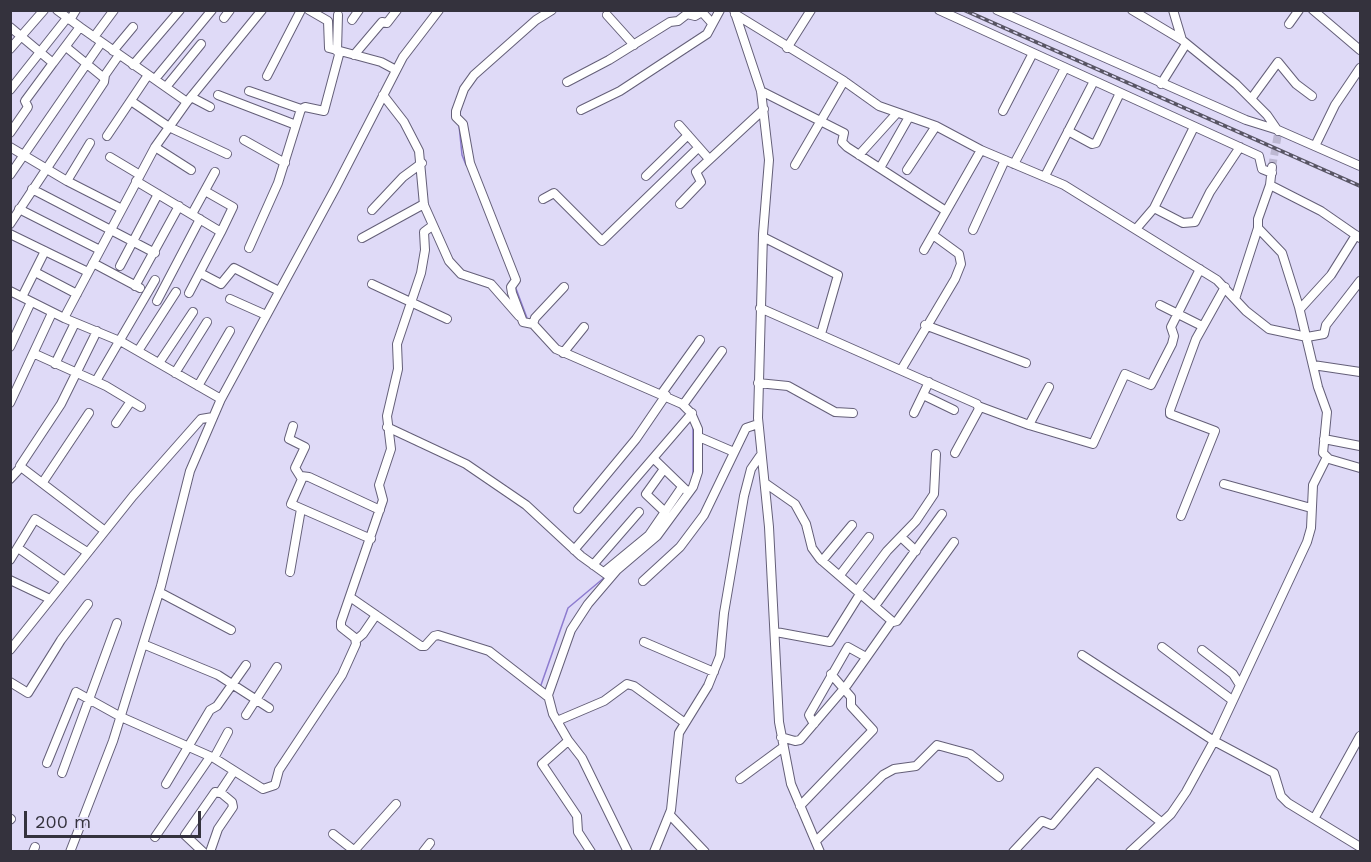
<!DOCTYPE html>
<html>
<head>
<meta charset="utf-8">
<style>
	body { margin:0 }
	#map { position:relative; width:1371px; height:862px; overflow:hidden; background:#dfdaf7; font-family:"Work Sans",sans-serif }
	canvas { display:block }
	.frame { position:absolute; inset:0; border:12px solid #34323d; pointer-events:none }
	.scale { position:absolute; left:24px; top:811px; width:177px; height:27px; box-sizing:border-box; border:3px solid #34323d; border-top:0; padding-left:8px; font-size:18px; line-height:21px; white-space:nowrap; color:#34323d; -webkit-text-stroke:4px #dfdaf7; paint-order:stroke }
</style>
</head>
<body>
<div id="map">
<canvas width="1371" height="862"></canvas>
<div class="frame"></div>
<div class="scale">200 m</div>
</div>
<script>
const ctx = document.querySelector('canvas').getContext('2d');
ctx.lineJoin = 'round';
function shape(rows) {
  const path = new Path2D();
  for (const r of rows) {
    path.moveTo(r[0], r[1]);
    for (let i = 2; i < r.length; i += 2) path.lineTo(r[i], r[i + 1]);
  }
  return path;
}
function stroke(path, color, width, dash) {
  ctx.strokeStyle = color;
  ctx.lineWidth = width;
  ctx.lineCap = dash ? 'butt' : 'round';
  ctx.setLineDash(dash || []);
  ctx.stroke(path);
}
stroke(shape([
	[459,125,462,155,466,165],
	[515,286,527,318],
	[693,474,693,428],
	[541,685,568,608,605,577],
	[555,726,562,737]
]), '#8d7bcf', 1.5);
stroke(shape([
	[1272,167,1278,134]
]), '#bdb8d2', 8, [8, 4]);
const minor = shape([
	[57,10,80,27],
	[309,10,328,21,329,48,381,62,396,70],
	[552,10,536,20,474,75,464,89,456,111,456,117,463,124,470,163,516,280,511,287,512,293,523,322,533,324,556,349,682,404,691,413,698,429,698,472,693,487,657,536,617,570,588,604,571,630,548,695,553,714,568,740,582,758,628,852],
	[734,10,761,91,769,160,763,234,758,418,769,527,779,722,791,784,820,852],
	[939,10,1259,156,1262,169,1272,173],
	[997,10,1246,120,1278,130,1360,166],
	[1132,10,1182,40,1236,84,1267,115,1278,131],
	[1173,10,1182,40],
	[1313,10,1360,50],
	[735,14,844,81,879,106,936,126,981,150,1064,185,1217,280,1246,311,1269,329,1307,337,1324,334,1326,325,1360,281],
	[607,15,634,45],
	[224,18,230,10],
	[70,20,76,10],
	[352,20,359,10],
	[1289,24,1299,10],
	[10,27,53,63,80,27,187,102],
	[94,37,114,10],
	[66,47,104,78],
	[787,48,811,10],
	[10,49,44,10],
	[113,51,133,27],
	[337,51,338,15],
	[354,55,382,22,387,23,397,10],
	[133,65,180,10],
	[267,76,301,10],
	[155,79,212,10],
	[567,82,609,60,670,22,678,21,687,14,695,16,702,12,711,22],
	[1161,84,1186,44],
	[166,87,201,44],
	[10,90,67,18],
	[249,91,301,109],
	[761,91,844,133,842,142,847,147,946,211],
	[218,95,296,125],
	[383,95,404,122,419,151,424,205,449,261,461,274,491,284,519,316],
	[191,97,210,107],
	[1251,99,1278,62,1296,84,1312,96],
	[131,101,169,127,227,154],
	[581,110,620,91,707,34,720,10],
	[1003,111,1033,53],
	[679,125,709,159],
	[1068,131,1092,144,1096,143,1120,93],
	[10,133,28,107,25,101,53,63],
	[107,136,148,75],
	[244,140,285,163],
	[1315,146,1335,105,1360,68],
	[10,147,67,181,122,209],
	[155,147,191,170],
	[859,155,897,113],
	[110,157,140,175],
	[1014,164,1065,68],
	[795,165,844,81],
	[1272,167,1270,185,1258,219,1258,228,1282,253,1299,307,1318,387,1327,412,1323,453,1329,459,1360,468],
	[880,168,909,117],
	[907,170,936,126],
	[10,175,101,43],
	[646,176,688,135],
	[1045,176,1094,81],
	[67,181,90,143],
	[136,181,221,232,189,293],
	[1270,185,1321,211,1360,238],
	[32,189,155,253],
	[205,191,233,207,221,232],
	[543,199,554,193,602,241,698,148],
	[680,204,701,182,696,172,764,109],
	[1154,208,1183,223,1195,222,1210,192,1240,147],
	[19,209,100,250],
	[372,210,403,177,422,163],
	[192,214,215,172],
	[10,224,104,82,105,75,119,55],
	[1136,229,1154,208,1194,127],
	[973,230,1005,160],
	[10,234,88,272],
	[763,237,838,275,821,334],
	[362,238,424,204],
	[249,248,278,183,301,109,305,107,324,111,340,51],
	[924,250,981,150],
	[93,263,140,288],
	[120,266,158,194],
	[35,272,77,294],
	[200,273,221,284,234,268,279,291],
	[372,284,447,319],
	[135,286,179,206],
	[10,291,64,318,122,342,221,399],
	[22,297,45,251],
	[230,299,266,315],
	[1235,299,1258,228],
	[157,301,200,219],
	[1160,305,1202,326],
	[760,308,977,404,979,409,955,453],
	[1300,309,1331,275,1356,235],
	[64,318,155,147,187,102,262,10],
	[533,324,535,318,564,287],
	[925,325,1026,363],
	[10,347,31,302],
	[138,351,176,292],
	[563,353,584,327],
	[35,354,106,386,141,407],
	[159,363,193,312],
	[55,364,75,323],
	[1313,365,1360,372],
	[901,370,955,279,961,264,959,254,933,235],
	[175,373,207,322],
	[96,381,155,280],
	[758,383,788,386,835,412,853,413],
	[198,386,230,331],
	[662,393,700,340],
	[923,395,954,410],
	[10,403,52,313],
	[683,405,722,351],
	[978,406,1029,425,1093,444,1125,374,1151,385,1172,344,1174,336,1171,327,1200,269],
	[914,413,929,382],
	[116,423,131,401],
	[1029,425,1049,387],
	[293,426,289,439,305,447,295,468,302,479,291,504,371,539],
	[387,427,466,464,526,505,581,556,610,577],
	[699,437,734,452],
	[1324,439,1360,446],
	[654,459,686,490],
	[20,466,61,404,97,331],
	[664,469,646,494,665,512],
	[301,476,309,477,380,510],
	[10,479,21,467,105,531],
	[43,482,89,413],
	[765,483,795,504,806,524,812,548,820,559,893,622,897,621,954,542],
	[1224,484,1311,508],
	[578,509,636,439,666,395],
	[1181,516,1215,431,1170,414,1170,410,1196,339,1225,287],
	[901,537,916,551],
	[18,548,65,581],
	[574,550,692,413],
	[10,560,35,519,87,552],
	[822,561,852,525],
	[593,565,639,512],
	[290,572,301,509],
	[604,572,649,535,682,487],
	[840,575,869,537],
	[10,580,50,599],
	[643,581,680,547,704,515,746,428,758,424],
	[857,591,887,551,916,521,934,494,936,454],
	[159,592,231,630],
	[350,597,421,646,425,646,434,636,438,635,489,651,547,696],
	[875,606,942,514],
	[776,632,830,642,860,594],
	[356,640,363,634,376,615],
	[644,642,714,672],
	[143,644,218,675,269,708],
	[1162,647,1232,700],
	[10,650,133,496,201,419,213,417],
	[1202,650,1233,674,1240,685],
	[1082,655,1214,741,1274,773,1281,796,1288,803,1360,847],
	[10,682,28,693,61,640,88,604],
	[246,715,277,667],
	[557,721,604,701,627,684,634,686,685,723],
	[814,724,809,715,848,647,866,657],
	[781,737,795,741,800,740,847,685,892,621],
	[568,741,542,764,577,816,578,832,591,852],
	[214,758,228,732],
	[47,763,76,692,121,717,214,758,263,789,275,785,279,770,342,675,356,644,355,638,341,627,341,622,383,500,379,485,391,449,387,416,398,369,397,344,421,273,425,250,424,232,432,226],
	[62,773,117,623],
	[740,779,782,748],
	[166,784,210,710,217,706,246,665],
	[800,806,873,730,851,706,851,697,831,674],
	[670,815,705,852],
	[1314,819,1360,736],
	[10,820,11,819],
	[333,834,356,852],
	[155,837,210,757],
	[816,841,883,775,894,769,916,766,937,745,970,754,999,777],
	[33,852,35,847],
	[70,852,113,741,161,586,190,471,221,399,336,187,403,57,439,10],
	[203,852,185,835,215,792,220,793],
	[210,852,218,829,233,807,232,802,220,792,234,771],
	[353,852,396,804],
	[423,852,430,843],
	[654,852,671,810,679,733,708,686,720,656,724,613,744,496,751,469,760,456],
	[1013,852,1042,821,1052,825,1097,772,1161,822],
	[1130,852,1171,814,1186,792,1214,741,1307,542,1311,528,1313,485,1327,457]
]);
stroke(minor, '#645f78', 10);
stroke(minor, '#fff', 8);
const rail = shape([
	[964,10,1360,186]
]);
stroke(rail, '#585564', 4);
stroke(rail, '#dfdaf7', 1.5, [4.5]);
</script>
</body>
</html>
